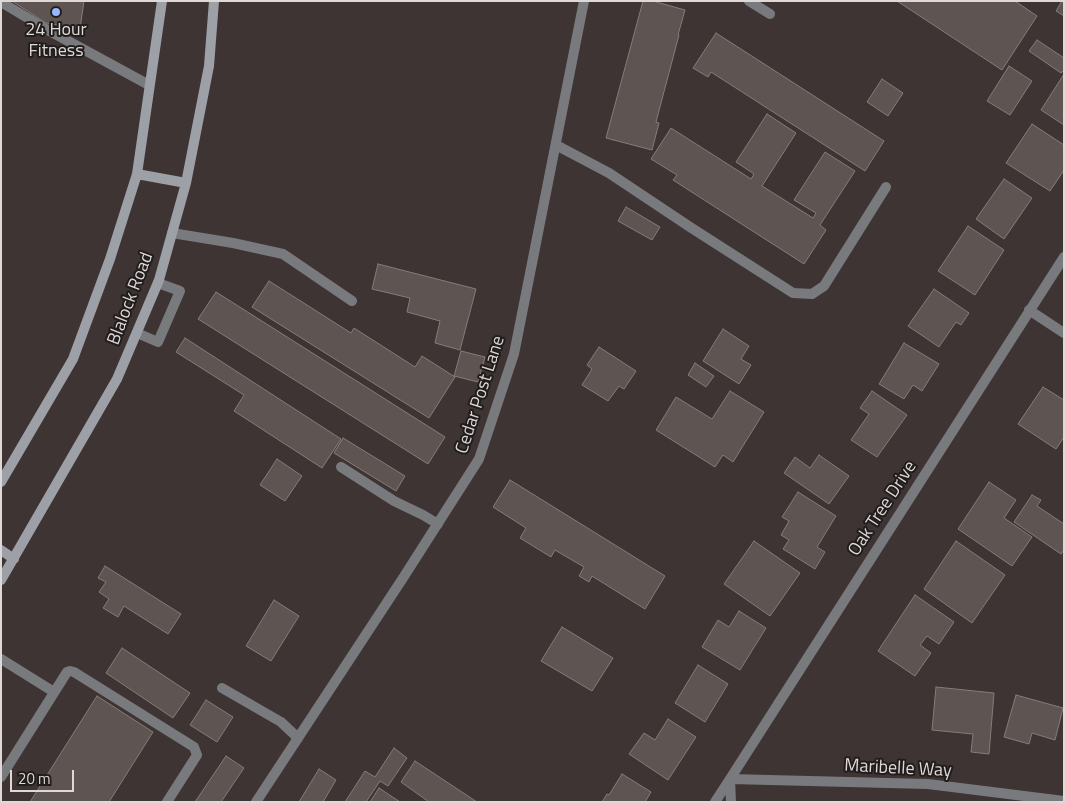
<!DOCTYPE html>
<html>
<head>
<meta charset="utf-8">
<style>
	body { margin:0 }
	#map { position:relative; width:1065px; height:803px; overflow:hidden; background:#3d3433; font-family:"Titillium Web",sans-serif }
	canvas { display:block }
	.frame { position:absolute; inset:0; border:2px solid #ded8d7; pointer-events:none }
	.scale { position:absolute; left:10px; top:770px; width:64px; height:22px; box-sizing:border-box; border:2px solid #ded8d7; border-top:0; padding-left:6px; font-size:15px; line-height:18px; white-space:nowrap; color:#ded8d7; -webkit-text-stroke:4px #211d1c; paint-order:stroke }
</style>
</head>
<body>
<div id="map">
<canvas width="1065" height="803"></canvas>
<div class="frame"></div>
<div class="scale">20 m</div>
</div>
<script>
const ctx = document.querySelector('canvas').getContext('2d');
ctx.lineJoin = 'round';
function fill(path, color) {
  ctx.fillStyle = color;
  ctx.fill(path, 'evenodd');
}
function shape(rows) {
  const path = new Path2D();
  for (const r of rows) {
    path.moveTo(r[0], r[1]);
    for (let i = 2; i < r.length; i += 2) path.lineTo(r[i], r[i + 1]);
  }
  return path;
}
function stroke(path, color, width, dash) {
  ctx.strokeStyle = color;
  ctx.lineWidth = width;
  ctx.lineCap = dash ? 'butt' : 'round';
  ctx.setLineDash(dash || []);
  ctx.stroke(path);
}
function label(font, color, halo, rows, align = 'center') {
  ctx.font = font + ' "Titillium Web",sans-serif';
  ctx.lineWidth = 4;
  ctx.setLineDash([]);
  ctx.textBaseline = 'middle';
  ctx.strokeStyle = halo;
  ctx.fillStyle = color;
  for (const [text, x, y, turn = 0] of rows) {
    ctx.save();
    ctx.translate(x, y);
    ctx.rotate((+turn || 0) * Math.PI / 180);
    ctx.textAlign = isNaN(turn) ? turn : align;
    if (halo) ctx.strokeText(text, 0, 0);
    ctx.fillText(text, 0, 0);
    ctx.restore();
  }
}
const building = shape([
	[12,1,84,1,80,29,46,23,12,1],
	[643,1,653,1,685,10,678,35,679,35,656,122,659,123,652,150,606,138,643,1],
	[897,1,1015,1,1037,16,1002,70,897,1],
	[1062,1,1064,1,1064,16,1056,11,1062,1],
	[716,33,884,141,865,171,711,72,708,77,693,68,716,33],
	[1037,40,1064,58,1064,70,1061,73,1029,51,1037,40],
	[1009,66,1032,81,1010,115,987,101,1009,66],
	[1064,74,1064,125,1041,110,1064,74],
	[882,79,903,93,888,116,867,102,882,79],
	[767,114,796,133,762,186,813,218,816,213,794,200,825,152,855,171,820,225,826,230,804,264,673,180,677,175,651,159,671,128,751,179,754,174,736,162,767,114],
	[1032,124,1064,145,1064,170,1050,191,1006,163,1032,124],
	[1004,179,1032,198,1004,239,976,219,1004,179],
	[626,207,660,227,652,240,618,221,626,207],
	[968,226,1004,250,975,295,938,271,968,226],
	[378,264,476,289,460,350,435,343,440,321,407,312,410,298,372,289,378,264],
	[269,281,351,333,354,328,415,367,422,356,455,377,429,418,252,307,269,281],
	[934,289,969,313,961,325,956,322,939,347,908,326,934,289],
	[216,292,445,437,428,464,198,319,216,292],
	[723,329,749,346,741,359,751,365,739,384,703,361,723,329],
	[185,338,341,439,322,468,234,411,244,395,176,352,185,338],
	[904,343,939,364,922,391,913,385,904,399,879,384,904,343],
	[599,347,636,371,624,389,619,386,608,401,582,385,592,369,587,365,599,347],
	[461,351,485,357,478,382,454,376,461,351],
	[695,363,714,376,706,387,688,375,695,363],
	[1043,387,1064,400,1064,437,1056,449,1018,424,1043,387],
	[730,391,764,412,733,462,723,455,715,467,656,430,676,397,712,419,730,391],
	[872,391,907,415,877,457,851,440,869,414,860,408,872,391],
	[343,438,405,476,396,491,334,453,343,438],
	[819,455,849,476,829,504,784,473,795,457,810,468,819,455],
	[277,459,302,476,285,501,260,485,277,459],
	[510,480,665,576,645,609,592,576,589,582,579,576,584,567,555,550,551,557,520,538,526,528,493,507,510,480],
	[989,482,1016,500,1004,518,1032,537,1012,566,958,529,989,482],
	[798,492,836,516,817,547,825,552,815,569,783,549,789,540,781,535,789,521,782,517,798,492],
	[1032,495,1041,500,1037,506,1064,524,1064,550,1061,554,1014,522,1032,495],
	[754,541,800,573,770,616,724,584,754,541],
	[956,541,1005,575,972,623,924,589,956,541],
	[105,566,181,614,168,634,124,606,118,617,103,608,109,599,99,592,106,582,98,578,105,566],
	[915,595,954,622,939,644,927,636,920,645,931,653,915,676,878,651,915,595],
	[274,600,299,616,271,661,246,646,274,600],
	[739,611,766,628,740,670,702,647,718,620,729,627,739,611],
	[562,627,613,658,592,691,541,661,562,627],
	[122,648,190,693,173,718,106,673,122,648],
	[698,665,728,684,705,722,675,703,698,665],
	[936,687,994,693,989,754,971,752,973,734,932,730,936,687],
	[1016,695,1063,708,1055,740,1032,733,1029,744,1004,737,1016,695],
	[97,696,153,732,109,802,30,802,97,696],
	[206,700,233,717,217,742,190,725,206,700],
	[668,719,696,737,668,780,629,754,644,733,655,740,668,719],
	[394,748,407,758,388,786,380,781,366,802,345,802,365,771,375,777,394,748],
	[226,756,244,768,221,802,195,802,226,756],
	[415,761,477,802,429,802,401,782,415,761],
	[319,769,336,780,323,802,299,802,319,769],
	[622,774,651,792,645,802,602,802,607,794,609,795,622,774],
	[379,788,400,802,370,802,379,788]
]);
fill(building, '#5e5452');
stroke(building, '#867c7a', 1);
stroke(shape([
	[749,1,770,14],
	[1,2,46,29,149,85],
	[556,145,609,173,690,227,793,293,812,294,824,286,886,187],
	[172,233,233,243,283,254,352,301],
	[137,333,158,342,180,291,158,283],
	[341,467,394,501,423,515,438,524],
	[1,659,54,692],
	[222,688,281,722,298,738],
	[1,777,67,672,70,671,74,672,194,747,197,755,167,802]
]), '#797a7e', 10);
stroke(shape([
	[1029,310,1064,333],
	[256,802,403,578,479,459,514,354,584,1],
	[715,802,730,779,928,784,1064,801],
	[731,802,730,779,1064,257]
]), '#797a7e', 10);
stroke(shape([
	[137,174,186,183],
	[1,482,73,359,110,259,137,174,162,1],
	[1,550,14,559],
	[1,580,117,379,159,280,186,183,209,66,214,1]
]), '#9da0a6', 10);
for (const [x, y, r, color] of [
	[56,12,5,"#97b6fd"]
]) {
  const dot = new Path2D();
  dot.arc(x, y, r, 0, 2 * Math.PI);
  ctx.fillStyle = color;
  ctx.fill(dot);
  stroke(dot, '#211d1c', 2);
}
label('18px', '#ded8d7', '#211d1c', [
	["24 Hour",56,31],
	["Fitness",56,52]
]);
label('18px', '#ded8d7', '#211d1c', [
	["Blalock Road",131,299,-69],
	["Cedar Post Lane",481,395,-72],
	["Oak Tree Drive",883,509,-57],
	["Maribelle Way",898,769,3]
]);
</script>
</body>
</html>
